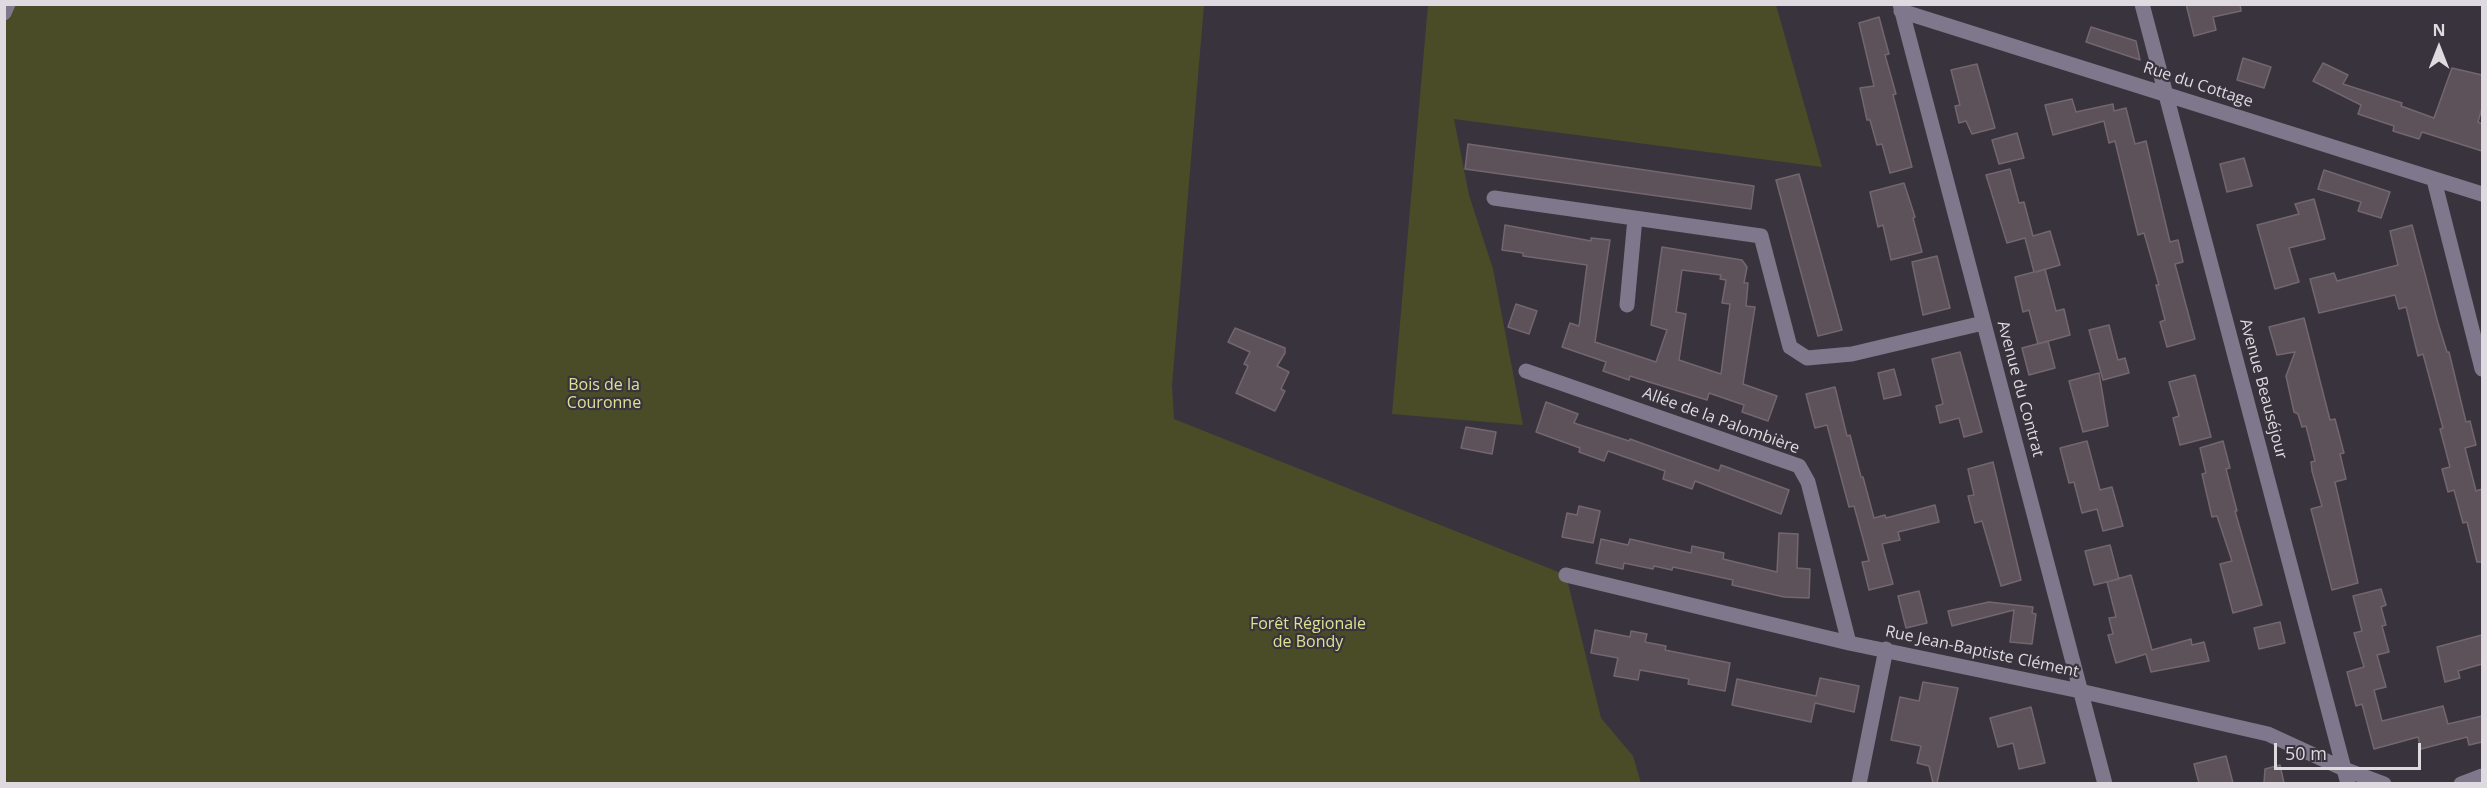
<!DOCTYPE html>
<html>
<head>
<meta charset="utf-8">
<style>
	body { margin:0 }
	#map { position:relative; width:2487px; height:788px; overflow:hidden; background:#39333d; font-family:"Open Sans",sans-serif }
	canvas { display:block }
	.frame { position:absolute; inset:0; border:6px solid #dedae0; pointer-events:none }
	.north { position:absolute; left:2409px; top:18px; width:60px; height:60px; -webkit-text-stroke:4px #39333d; paint-order:stroke; rotate:0deg; font-size:16px; font-weight:700; line-height:24px; text-align:center; color:#dedae0 }
	.north::after { content:''; display:block; margin:auto; width:21px; height:27px; background:#dedae0; clip-path:polygon(50% 0,100% 100%,50% 72%,0 100%) }
	.scale { position:absolute; left:2274px; top:743px; width:147px; height:27px; box-sizing:border-box; border:3px solid #dedae0; border-top:0; padding-left:8px; font-size:18px; line-height:21px; white-space:nowrap; color:#dedae0; -webkit-text-stroke:4px #39333d; paint-order:stroke }
</style>
</head>
<body>
<div id="map">
<canvas width="2487" height="788"></canvas>
<div class="frame"></div>
<div class="north">N</div>
<div class="scale">50 m</div>
</div>
<script>
const ctx = document.querySelector('canvas').getContext('2d');
ctx.lineJoin = 'round';
function fill(path, color) {
  ctx.fillStyle = color;
  ctx.fill(path, 'evenodd');
}
function shape(rows) {
  const path = new Path2D();
  for (const r of rows) {
    path.moveTo(r[0], r[1]);
    for (let i = 2; i < r.length; i += 2) path.lineTo(r[i], r[i + 1]);
  }
  return path;
}
function stroke(path, color, width, dash) {
  ctx.strokeStyle = color;
  ctx.lineWidth = width;
  ctx.lineCap = dash ? 'butt' : 'round';
  ctx.setLineDash(dash || []);
  ctx.stroke(path);
}
function label(font, color, halo, rows, align = 'center') {
  ctx.font = font + ' "Open Sans",sans-serif';
  ctx.lineWidth = 4.5;
  ctx.setLineDash([]);
  ctx.textBaseline = 'middle';
  ctx.strokeStyle = halo;
  ctx.fillStyle = color;
  for (const [text, x, y, turn = 0] of rows) {
    ctx.save();
    ctx.translate(x, y);
    ctx.rotate((+turn || 0) * Math.PI / 180);
    ctx.textAlign = isNaN(turn) ? turn : align;
    if (halo) ctx.strokeText(text, 0, 0);
    ctx.fillText(text, 0, 0);
    ctx.restore();
  }
}
fill(shape([
	[5,4,1204,5,1172,385,1174,419,1566,575,1601,718,1633,756,1641,783,5,784],
	[1428,5,1776,5,1822,167,1454,119,1469,195,1493,269,1523,425,1392,414]
]), '#4a4c28');
const building = shape([
	[2186,4,2240,4,2241,11,2213,17,2216,30,2194,36,2186,4],
	[1879,17,1889,54,1885,55,1896,94,1893,95,1912,167,1890,173,1882,144,1877,145,1870,120,1867,120,1860,88,1874,86,1859,23,1879,17],
	[2091,27,2136,41,2140,60,2086,42,2091,27],
	[2243,58,2271,67,2264,88,2237,80,2243,58],
	[2323,63,2348,75,2343,84,2402,103,2401,106,2434,118,2452,68,2482,75,2482,108,2478,122,2482,124,2482,151,2422,132,2419,139,2393,131,2394,126,2358,114,2361,105,2313,81,2323,63],
	[1977,64,1995,128,1972,134,1966,121,1959,123,1955,106,1960,105,1951,70,1977,64],
	[2072,99,2076,112,2113,104,2114,111,2126,108,2135,144,2146,141,2170,242,2178,240,2183,262,2175,264,2195,339,2167,347,2160,322,2165,320,2156,285,2159,285,2144,233,2138,235,2115,141,2109,143,2104,121,2053,135,2045,105,2072,99],
	[2017,133,2024,158,1999,164,1992,140,2017,133],
	[1468,144,1754,186,1751,209,1465,169,1468,144],
	[2244,158,2252,186,2227,192,2220,164,2244,158],
	[2010,169,2019,203,2024,202,2033,236,2050,231,2060,265,2036,272,2045,269,2056,311,2064,309,2070,335,2038,344,2029,310,2023,312,2015,277,2034,272,2025,238,2007,243,1986,175,2010,169],
	[2324,170,2390,192,2381,218,2358,211,2361,202,2318,189,2324,170],
	[1799,174,1842,330,1818,336,1776,180,1799,174],
	[1904,183,1915,217,1913,218,1922,252,1891,260,1883,225,1878,227,1870,192,1904,183],
	[2314,199,2325,239,2289,248,2299,282,2275,289,2257,225,2299,214,2295,204,2314,199],
	[1505,225,1591,241,1591,238,1610,240,1595,342,1656,362,1667,330,1651,325,1662,247,1742,260,1747,267,1744,283,1748,283,1746,306,1755,307,1743,384,1777,396,1768,421,1742,412,1744,405,1709,393,1707,400,1630,376,1629,380,1603,371,1606,362,1562,347,1570,323,1579,326,1587,265,1523,256,1523,253,1502,250,1505,225],
	[1682,270,1721,275,1720,279,1726,280,1722,303,1730,304,1721,374,1679,360,1686,314,1676,312,1682,270],
	[2412,225,2438,323,2447,352,2449,352,2466,422,2470,421,2476,445,2465,448,2476,491,2482,489,2482,562,2477,562,2467,522,2463,523,2454,490,2448,492,2442,469,2450,467,2440,429,2443,428,2423,354,2418,356,2406,307,2399,309,2395,295,2319,313,2310,279,2334,273,2337,281,2398,265,2390,231,2412,225],
	[1937,256,1950,308,1923,315,1912,262,1937,256],
	[1516,304,1537,311,1529,334,1508,327,1516,304],
	[2304,318,2330,420,2335,419,2344,453,2340,454,2346,479,2335,482,2358,583,2332,590,2311,509,2322,506,2312,471,2311,462,2315,461,2306,426,2302,427,2298,414,2294,412,2286,376,2295,352,2277,355,2269,327,2304,318],
	[2109,325,2118,360,2125,358,2129,373,2103,380,2089,330,2109,325],
	[1235,328,1285,348,1285,353,1277,366,1289,372,1281,389,1285,391,1275,411,1236,393,1248,366,1244,364,1250,352,1228,342,1235,328],
	[2048,341,2055,368,2029,375,2022,348,2048,341],
	[1960,352,1982,432,1964,437,1959,418,1940,423,1936,406,1943,404,1932,359,1960,352],
	[1894,369,1901,395,1884,399,1878,373,1894,369],
	[2099,373,2108,426,2083,432,2069,381,2099,373],
	[2195,375,2211,437,2180,445,2173,418,2179,416,2169,382,2195,375],
	[1835,387,1847,436,1850,435,1861,477,1863,477,1874,518,1885,515,1886,518,1935,505,1939,522,1898,532,1900,540,1882,544,1893,584,1869,590,1862,562,1869,561,1854,506,1849,507,1827,425,1815,428,1806,394,1835,387],
	[1546,402,1578,414,1574,423,1629,441,1630,439,1719,471,1721,465,1789,490,1781,514,1695,481,1692,489,1663,479,1665,471,1608,451,1604,461,1579,452,1580,448,1536,432,1546,402],
	[1466,427,1496,432,1492,454,1461,448,1466,427],
	[2087,441,2100,490,2112,487,2123,526,2103,531,2097,509,2082,513,2074,482,2069,483,2060,448,2087,441],
	[2223,441,2230,468,2226,469,2237,511,2235,511,2262,605,2233,613,2220,564,2232,561,2217,516,2212,517,2202,474,2206,473,2200,448,2223,441],
	[1993,462,2021,580,2001,586,1982,521,1975,523,1968,496,1974,495,1968,469,1993,462],
	[1579,506,1600,511,1593,543,1562,537,1567,513,1577,515,1579,506],
	[1779,533,1798,534,1797,568,1810,569,1809,598,1784,597,1732,585,1733,580,1673,567,1672,570,1654,566,1653,569,1624,563,1623,569,1596,563,1601,539,1628,545,1630,539,1691,553,1692,546,1724,553,1723,559,1777,572,1779,533],
	[2110,545,2119,579,2094,585,2085,551,2110,545],
	[2131,575,2152,650,2191,639,2192,645,2204,642,2209,661,2151,672,2146,654,2116,663,2108,635,2113,634,2109,618,2116,617,2107,582,2131,575],
	[2381,589,2386,605,2381,607,2386,625,2382,626,2389,652,2377,655,2386,687,2374,690,2382,721,2443,706,2448,724,2482,716,2482,742,2469,745,2467,737,2421,749,2418,737,2374,749,2362,704,2356,706,2347,672,2364,667,2354,633,2362,631,2353,596,2381,589],
	[1919,591,1927,623,1906,628,1898,596,1919,591],
	[1989,602,2033,607,2032,613,2036,614,2032,644,2010,642,2014,610,1952,626,1948,611,1989,602],
	[2280,622,2285,643,2259,649,2254,628,2280,622],
	[1595,630,1630,637,1631,631,1647,634,1645,642,1666,646,1665,650,1730,663,1725,691,1688,684,1689,679,1640,670,1638,680,1614,676,1618,658,1591,653,1595,630],
	[2482,635,2482,664,2458,671,2460,678,2445,682,2437,647,2482,635],
	[1820,678,1859,686,1854,712,1815,703,1811,722,1732,705,1737,679,1816,696,1820,678],
	[1923,682,1958,688,1937,783,1933,783,1929,766,1917,763,1921,746,1891,740,1900,697,1919,701,1923,682],
	[2031,707,2045,763,2019,769,2013,743,1998,747,1990,718,2031,707],
	[2226,756,2233,783,2199,783,2194,764,2226,756],
	[2280,765,2284,783,2264,783,2265,769,2280,765]
]);
fill(building, '#5e525a');
stroke(building, '#73676f', 1.5);
stroke(shape([
	[1900,4,2105,784],
	[2142,4,2348,784],
	[1901,11,2482,194],
	[4,13,8,4],
	[2434,180,2482,369],
	[1494,198,1761,236,1790,347,1807,358,1852,354,1983,323],
	[1627,305,1635,218],
	[1526,371,1799,466,1808,482,1849,643],
	[1566,575,1849,643,2080,691,2268,734,2344,769,2384,784],
	[1859,784,1886,649],
	[2461,784,2482,776]
]), '#7f778b', 15);
label('16px', '#dedae0', '#39333d', [
	["Rue du Cottage",2198,85,18],
	["Avenue du Contrat",2020,389,75],
	["Avenue Beauséjour",2263,389,75],
	["Allée de la Palombière",1721,421,20],
	["Rue Jean-Baptiste Clément",1982,652,12]
]);
label('16px', '#dde192', '#39333d', [
	["Bois de la",604,385],
	["Couronne",604,403],
	["Forêt Régionale",1308,624],
	["de Bondy",1308,642]
]);
</script>
</body>
</html>
